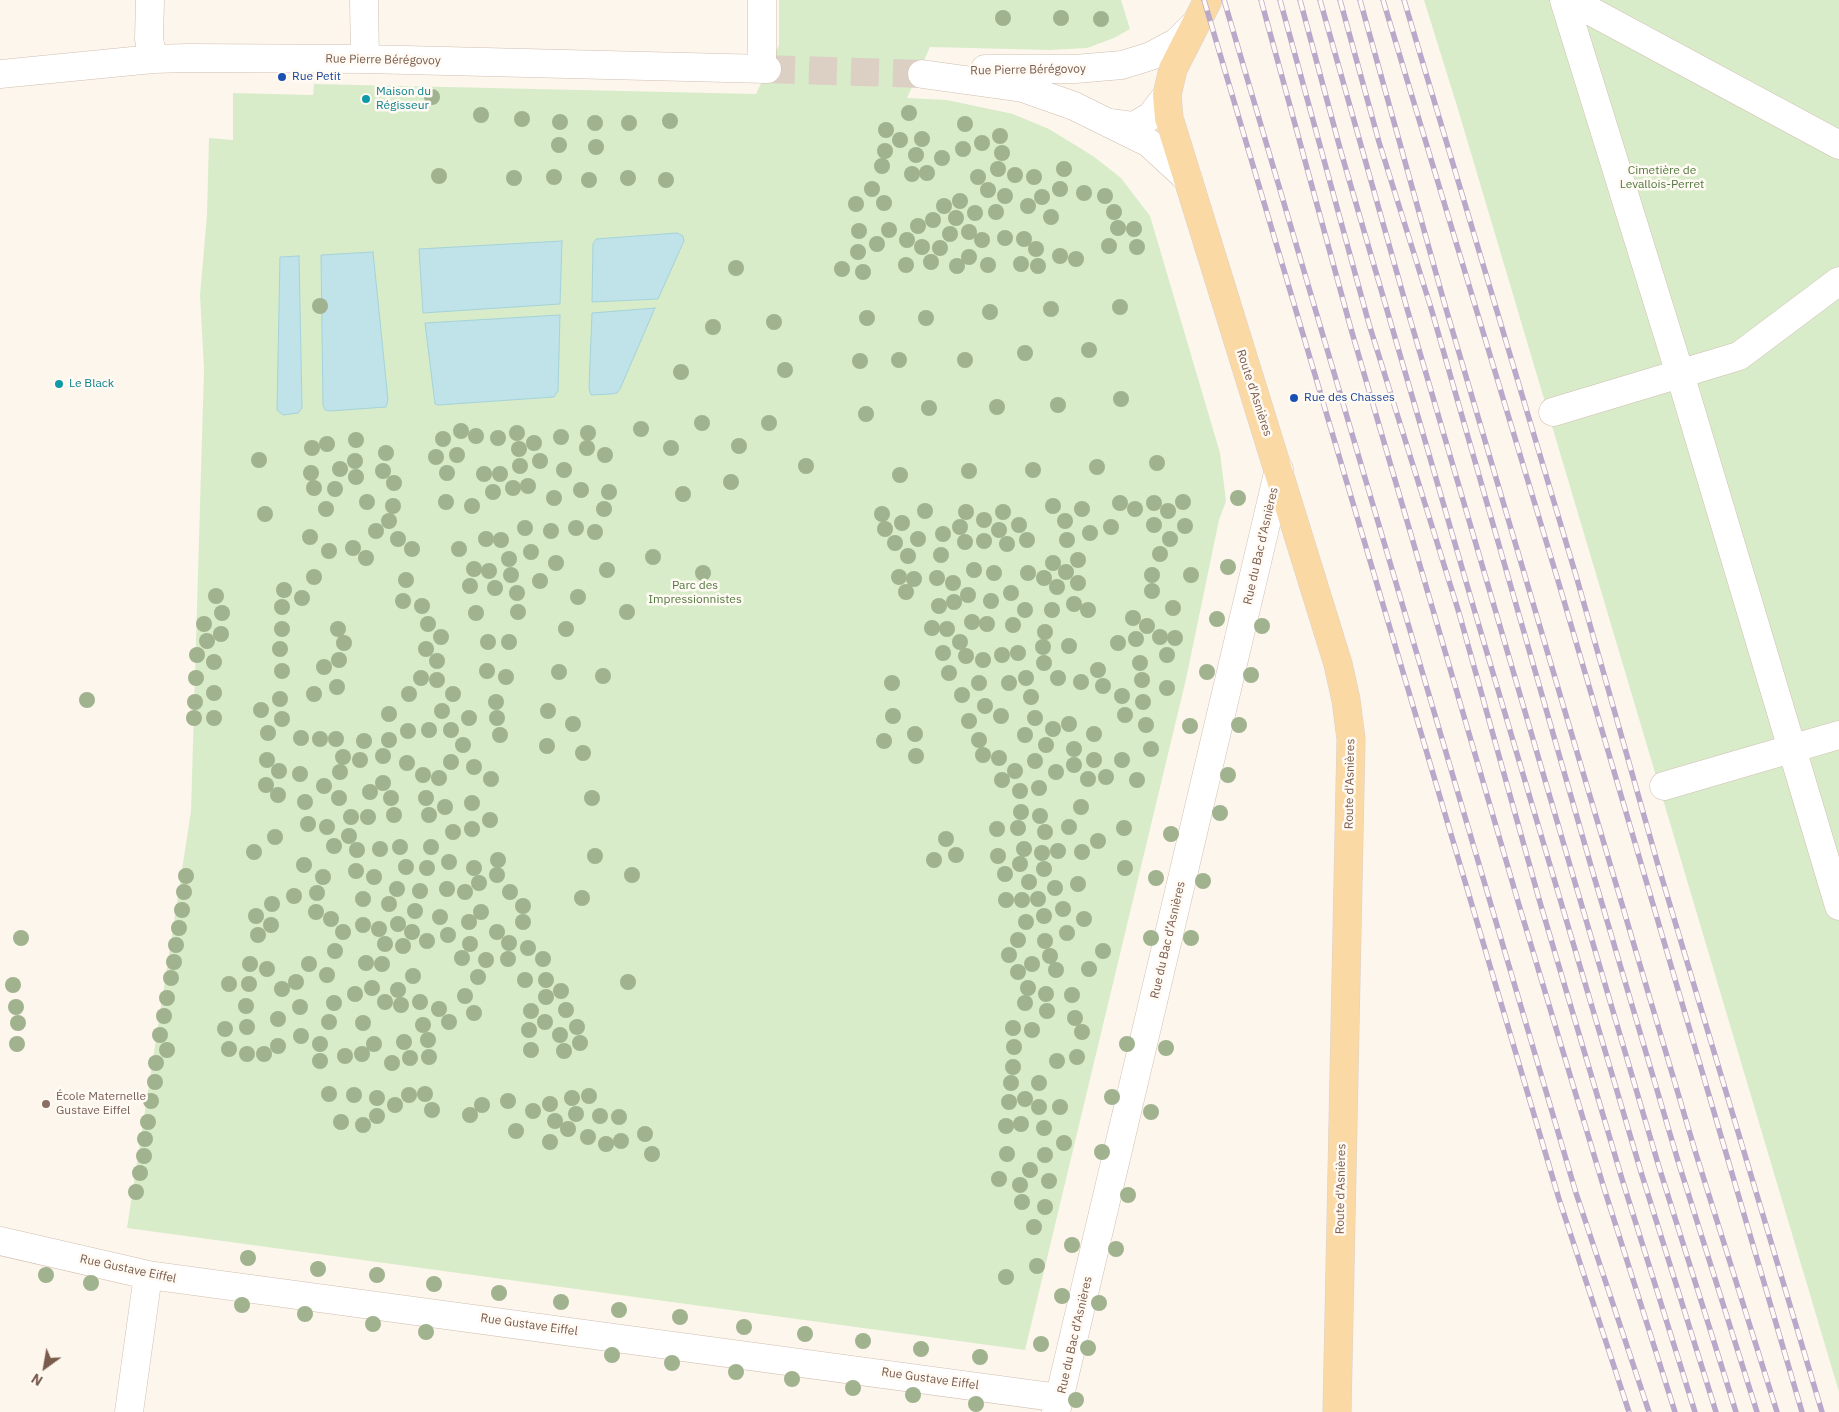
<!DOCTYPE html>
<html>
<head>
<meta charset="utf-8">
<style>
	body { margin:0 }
	#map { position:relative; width:1839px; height:1412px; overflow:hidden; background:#fdf6ec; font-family:"IBM Plex Sans",sans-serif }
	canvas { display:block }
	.north { position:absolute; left:20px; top:1342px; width:50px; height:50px; -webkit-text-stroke:4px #fffaf3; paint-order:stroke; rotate:212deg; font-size:14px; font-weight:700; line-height:20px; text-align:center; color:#7a5c4d }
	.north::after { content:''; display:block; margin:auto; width:18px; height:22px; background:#7a5c4d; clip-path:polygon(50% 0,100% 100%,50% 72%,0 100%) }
</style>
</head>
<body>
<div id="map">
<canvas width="1839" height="1412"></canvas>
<div class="north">N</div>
</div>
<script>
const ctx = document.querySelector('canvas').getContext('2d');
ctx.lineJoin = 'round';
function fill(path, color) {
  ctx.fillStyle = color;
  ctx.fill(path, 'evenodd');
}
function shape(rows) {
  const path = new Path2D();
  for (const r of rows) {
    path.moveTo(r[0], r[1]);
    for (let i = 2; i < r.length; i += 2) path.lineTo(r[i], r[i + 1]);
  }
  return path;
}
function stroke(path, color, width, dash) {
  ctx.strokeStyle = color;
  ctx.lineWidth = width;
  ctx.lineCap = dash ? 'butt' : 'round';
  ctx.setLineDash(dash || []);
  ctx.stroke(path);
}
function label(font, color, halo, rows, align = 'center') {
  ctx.font = font + ' "IBM Plex Sans",sans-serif';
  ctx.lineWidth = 5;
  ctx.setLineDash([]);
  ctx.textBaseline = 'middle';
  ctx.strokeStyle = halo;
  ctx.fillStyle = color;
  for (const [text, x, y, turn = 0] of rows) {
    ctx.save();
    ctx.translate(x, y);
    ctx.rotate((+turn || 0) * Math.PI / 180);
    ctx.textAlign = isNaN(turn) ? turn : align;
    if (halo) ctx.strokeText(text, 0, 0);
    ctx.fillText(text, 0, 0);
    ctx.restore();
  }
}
fill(shape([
	[779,0,1121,0,1130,29,1114,38,1087,48,1050,50,930,47,907,98,947,100,1013,114,1049,129,1093,156,1121,178,1150,216,1220,453,1226,501,1219,520,1186,679,1025,1350,127,1228,191,811,204,369,200,295,207,215,209,138,233,140,233,93,313,95,314,84,756,94,779,45],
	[1424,0,1839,0,1839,1392,1457,106]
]), '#d8ecc9');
const water = shape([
	[677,233,683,236,684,241,658,299,592,302,593,244,596,239,677,233],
	[562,241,560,304,423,313,419,249,562,241],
	[373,252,388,400,386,407,330,411,325,410,323,405,321,255,373,252],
	[299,256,302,408,298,413,283,415,277,410,280,257,299,256],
	[655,308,620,389,617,393,610,394,591,395,589,388,592,313,655,308],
	[560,315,558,391,554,397,438,405,435,404,425,323,560,315]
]);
fill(water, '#bfe3e8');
stroke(water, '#a5d3da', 1);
stroke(shape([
	[767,69,922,74]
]), '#dcd0c4', 28, [28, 14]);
const minor = shape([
	[150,0,149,39,153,59],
	[364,0,365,59],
	[1564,0,1680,374,1839,906],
	[1570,0,1839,145],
	[762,69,762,0],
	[985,69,1075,69,1122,65,1151,56,1177,42,1194,25],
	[0,74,153,59,188,58,365,59,767,69],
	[922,74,1023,88,1074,106,1149,143,1188,179],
	[1112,123,1134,126,1151,116,1167,95],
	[1553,412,1739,356,1839,281],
	[1664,786,1839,735],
	[0,1241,148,1275,1060,1398],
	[129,1412,148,1275],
	[1056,1412,1279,469]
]);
const major = shape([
	[1208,0,1173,69,1167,95,1169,118,1338,664,1346,700,1351,739,1337,1412]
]);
stroke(minor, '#d1beb0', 29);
stroke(major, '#dad1cd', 29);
stroke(minor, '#fff', 28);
stroke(major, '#fbd9a5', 28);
const rail = shape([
	[1204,0,1559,1199,1629,1412],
	[1224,0,1576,1193,1649,1412],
	[1261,0,1351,329,1519,905,1603,1185,1675,1412],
	[1280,0,1369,324,1459,613,1539,899,1622,1179,1695,1412],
	[1300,0,1341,152,1474,609,1641,1172,1716,1412],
	[1320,0,1408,312,1576,886,1659,1167,1736,1412],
	[1340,0,1379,142,1431,308,1595,880,1678,1161,1757,1412],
	[1360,0,1444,302,1613,874,1696,1154,1777,1412],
	[1383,0,1559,584,1802,1412],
	[1404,0,1577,579,1658,865,1822,1412]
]);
stroke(rail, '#b9a8c9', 5.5);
stroke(rail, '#fffaf3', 4, [11]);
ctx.fillStyle = '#a0b28e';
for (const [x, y] of [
	[1003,18],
	[1061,18],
	[1101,19],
	[432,97],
	[909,113],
	[481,115],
	[522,119],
	[670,121],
	[560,122],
	[595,123],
	[629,123],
	[965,124],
	[886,130],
	[1000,136],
	[922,139],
	[900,140],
	[982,143],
	[559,145],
	[596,147],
	[963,149],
	[885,151],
	[1002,153],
	[916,155],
	[942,158],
	[882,166],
	[998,169],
	[1064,169],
	[927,173],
	[912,174],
	[1015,175],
	[439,176],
	[554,177],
	[978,177],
	[1034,177],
	[514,178],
	[628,178],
	[589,180],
	[666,180],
	[872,189],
	[1060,189],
	[988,190],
	[1084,193],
	[1005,196],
	[1105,196],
	[1042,197],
	[960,201],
	[884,203],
	[856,204],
	[944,206],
	[1028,206],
	[996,212],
	[1114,212],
	[975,213],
	[1051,217],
	[956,218],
	[933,220],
	[918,226],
	[1118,228],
	[1134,229],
	[889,230],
	[859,231],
	[969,232],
	[950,234],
	[1005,238],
	[1024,239],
	[907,240],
	[982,240],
	[877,244],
	[1109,246],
	[922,247],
	[1137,247],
	[940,248],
	[1036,249],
	[858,252],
	[1060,256],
	[969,257],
	[1076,259],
	[931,262],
	[1021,264],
	[906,265],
	[988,265],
	[957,266],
	[1038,266],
	[736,268],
	[842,269],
	[863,272],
	[320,306],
	[1120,307],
	[1051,309],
	[990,312],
	[867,318],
	[926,318],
	[774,322],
	[713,327],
	[1089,350],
	[1025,353],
	[899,360],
	[965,360],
	[860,361],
	[785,370],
	[681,372],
	[1121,399],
	[1058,405],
	[997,407],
	[929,408],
	[866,414],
	[702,423],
	[769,423],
	[641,429],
	[461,431],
	[517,433],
	[588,433],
	[476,436],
	[561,437],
	[498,438],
	[443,439],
	[356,440],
	[534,443],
	[327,444],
	[739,446],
	[312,448],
	[587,448],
	[671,448],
	[519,449],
	[386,453],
	[457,455],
	[605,455],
	[436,457],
	[259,460],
	[355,461],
	[540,461],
	[1157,463],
	[520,466],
	[806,466],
	[1097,467],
	[340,469],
	[564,470],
	[1033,470],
	[383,471],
	[969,471],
	[311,473],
	[447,473],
	[484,474],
	[500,474],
	[900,475],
	[356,477],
	[731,482],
	[394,483],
	[528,486],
	[314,488],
	[513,488],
	[335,489],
	[581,490],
	[493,492],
	[609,492],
	[683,494],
	[554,498],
	[1238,498],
	[367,502],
	[446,502],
	[1183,502],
	[1120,503],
	[1154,503],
	[393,506],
	[472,506],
	[1053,506],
	[326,509],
	[604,509],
	[1082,509],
	[1135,509],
	[925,511],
	[1168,511],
	[966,512],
	[1003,512],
	[265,514],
	[882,514],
	[984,520],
	[389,521],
	[1065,521],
	[902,523],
	[1019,525],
	[1154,525],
	[1185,526],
	[960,527],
	[1111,527],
	[525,528],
	[576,528],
	[885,529],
	[999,530],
	[376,531],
	[551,531],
	[595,532],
	[1090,533],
	[943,534],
	[310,537],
	[398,539],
	[486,539],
	[918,539],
	[1170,539],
	[501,540],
	[1027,540],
	[1067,540],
	[984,541],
	[965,542],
	[895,543],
	[1007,544],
	[353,548],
	[412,549],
	[459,549],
	[329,551],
	[531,552],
	[1160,554],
	[941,555],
	[908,556],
	[653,557],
	[366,558],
	[509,559],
	[1078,560],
	[556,563],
	[1053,563],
	[1228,567],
	[474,569],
	[607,570],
	[974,570],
	[489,571],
	[1066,572],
	[703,573],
	[994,573],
	[1028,573],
	[511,575],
	[1152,575],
	[1191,575],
	[314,577],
	[899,577],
	[937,578],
	[1044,578],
	[914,579],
	[406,580],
	[540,581],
	[953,583],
	[1078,583],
	[470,586],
	[1057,587],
	[495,588],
	[284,590],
	[1152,591],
	[906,592],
	[517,593],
	[1011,593],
	[968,595],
	[216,596],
	[578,597],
	[302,598],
	[403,601],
	[991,601],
	[954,602],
	[1074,604],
	[422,606],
	[939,606],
	[282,607],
	[1173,608],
	[1025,610],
	[1052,610],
	[1088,610],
	[518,612],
	[627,612],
	[222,613],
	[476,613],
	[1133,618],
	[1217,619],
	[972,622],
	[204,624],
	[428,624],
	[987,624],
	[1013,625],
	[1147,626],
	[1262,626],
	[932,628],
	[282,629],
	[338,629],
	[566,629],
	[947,629],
	[1045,632],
	[221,634],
	[441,637],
	[1160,637],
	[1175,638],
	[1136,639],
	[207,641],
	[488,642],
	[509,642],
	[960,642],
	[344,643],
	[1118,643],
	[1069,646],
	[1043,647],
	[280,649],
	[426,649],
	[943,653],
	[1018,653],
	[197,655],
	[1002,655],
	[1167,655],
	[966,656],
	[339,660],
	[983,660],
	[437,661],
	[214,662],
	[1044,663],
	[1140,663],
	[324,667],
	[1098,670],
	[282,671],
	[487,671],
	[559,672],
	[1207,672],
	[949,673],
	[1251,675],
	[603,676],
	[506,677],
	[196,678],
	[421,678],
	[1026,678],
	[1058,678],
	[437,680],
	[1142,680],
	[1081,682],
	[892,683],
	[979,683],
	[1009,683],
	[1103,686],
	[337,687],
	[1167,688],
	[214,693],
	[314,694],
	[409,694],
	[453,694],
	[962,695],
	[1122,696],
	[1031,697],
	[280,699],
	[87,700],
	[195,702],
	[496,702],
	[1143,702],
	[985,706],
	[261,710],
	[442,711],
	[548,711],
	[389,714],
	[1125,715],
	[893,716],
	[1001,716],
	[194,718],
	[214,718],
	[469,718],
	[497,718],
	[1035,718],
	[282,719],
	[969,721],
	[573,724],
	[1069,724],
	[1146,725],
	[1239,725],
	[1190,726],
	[1053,729],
	[429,730],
	[451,730],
	[408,731],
	[268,733],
	[915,734],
	[1094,734],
	[500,735],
	[1025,735],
	[301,738],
	[320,739],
	[336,739],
	[389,740],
	[979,740],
	[364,741],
	[884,741],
	[463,745],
	[1046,745],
	[547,746],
	[1074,749],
	[1151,749],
	[583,753],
	[983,755],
	[383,756],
	[916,756],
	[343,757],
	[999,758],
	[267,760],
	[360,760],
	[1094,760],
	[1122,760],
	[1035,761],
	[451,762],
	[407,763],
	[1074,765],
	[474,767],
	[279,771],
	[1015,771],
	[340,772],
	[1056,772],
	[300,774],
	[423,775],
	[1228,775],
	[1106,777],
	[439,778],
	[491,779],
	[1088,779],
	[1002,780],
	[1137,780],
	[383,783],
	[266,785],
	[324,786],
	[1039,788],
	[1020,791],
	[370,792],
	[278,795],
	[339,798],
	[391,798],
	[426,798],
	[592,798],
	[305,802],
	[472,803],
	[445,807],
	[1081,807],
	[1021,812],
	[1220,813],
	[394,815],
	[429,815],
	[1040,816],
	[351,817],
	[368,817],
	[490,820],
	[308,824],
	[327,827],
	[1069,827],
	[1018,828],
	[1124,828],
	[472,829],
	[997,829],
	[453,832],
	[1045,832],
	[1171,834],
	[349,836],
	[275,837],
	[946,839],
	[1098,841],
	[334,846],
	[400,847],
	[431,847],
	[380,849],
	[1024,849],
	[357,850],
	[1058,851],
	[254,852],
	[1082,852],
	[1042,853],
	[956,855],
	[595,856],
	[998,856],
	[498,860],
	[934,860],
	[449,862],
	[1020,864],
	[304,865],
	[406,867],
	[427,868],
	[474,868],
	[1125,868],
	[1044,869],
	[356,871],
	[1005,874],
	[497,875],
	[632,875],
	[186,876],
	[323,877],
	[374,877],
	[1156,878],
	[1203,881],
	[1029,882],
	[479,883],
	[1078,884],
	[1055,888],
	[397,889],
	[447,889],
	[420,891],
	[184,892],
	[465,892],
	[510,892],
	[317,893],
	[294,896],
	[582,898],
	[363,899],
	[1038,899],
	[1006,900],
	[1022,900],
	[272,904],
	[389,904],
	[523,906],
	[1063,909],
	[182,910],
	[415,911],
	[316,912],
	[481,912],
	[256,916],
	[1044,916],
	[440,917],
	[331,919],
	[1084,919],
	[469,922],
	[523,922],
	[1026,922],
	[398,924],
	[271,925],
	[363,925],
	[179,928],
	[379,929],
	[343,932],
	[412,932],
	[497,932],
	[1067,933],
	[258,935],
	[448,935],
	[21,938],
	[1151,938],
	[1191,938],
	[1018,940],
	[427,941],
	[1045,941],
	[509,943],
	[385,944],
	[470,944],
	[176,945],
	[403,946],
	[528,948],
	[335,951],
	[1103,951],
	[1009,955],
	[1050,956],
	[462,958],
	[508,959],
	[543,959],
	[486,960],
	[174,962],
	[366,963],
	[250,964],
	[309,964],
	[382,964],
	[1032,964],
	[267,969],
	[1089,969],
	[1056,970],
	[1018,972],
	[327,975],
	[413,976],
	[478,977],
	[171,978],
	[525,980],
	[546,980],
	[296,982],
	[628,982],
	[229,984],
	[249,984],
	[13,985],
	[372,988],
	[1028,988],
	[282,989],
	[398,990],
	[561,991],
	[355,994],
	[1046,994],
	[1072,995],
	[465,996],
	[546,997],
	[167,998],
	[385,1002],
	[420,1002],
	[334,1003],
	[1025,1003],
	[401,1005],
	[246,1006],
	[16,1007],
	[300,1007],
	[439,1009],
	[566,1010],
	[531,1011],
	[1047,1011],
	[474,1013],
	[164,1016],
	[1075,1018],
	[278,1019],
	[329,1022],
	[449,1022],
	[545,1022],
	[18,1023],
	[363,1023],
	[423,1025],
	[247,1027],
	[577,1027],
	[1013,1028],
	[225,1029],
	[529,1030],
	[1032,1030],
	[1082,1032],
	[160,1035],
	[560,1035],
	[301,1036],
	[428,1040],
	[404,1042],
	[580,1043],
	[17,1044],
	[320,1044],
	[374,1044],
	[1127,1044],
	[278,1046],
	[1014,1047],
	[1166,1048],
	[229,1049],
	[167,1050],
	[531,1050],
	[564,1051],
	[247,1054],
	[264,1054],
	[362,1054],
	[345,1056],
	[429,1057],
	[1077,1057],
	[410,1058],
	[320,1061],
	[1057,1061],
	[156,1063],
	[392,1063],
	[1013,1067],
	[155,1082],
	[1011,1083],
	[1039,1083],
	[329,1094],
	[425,1094],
	[354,1095],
	[409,1095],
	[589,1096],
	[1112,1097],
	[377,1098],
	[572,1098],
	[1025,1099],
	[151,1101],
	[508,1101],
	[1009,1102],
	[550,1104],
	[395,1105],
	[482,1105],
	[1039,1107],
	[1060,1107],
	[432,1110],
	[533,1111],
	[1151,1112],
	[576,1114],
	[470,1115],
	[377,1116],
	[600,1116],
	[619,1117],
	[555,1121],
	[148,1122],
	[341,1122],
	[1021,1124],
	[363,1125],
	[1006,1126],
	[1044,1128],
	[568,1129],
	[516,1131],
	[645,1134],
	[588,1137],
	[145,1139],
	[621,1141],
	[550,1142],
	[1064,1143],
	[606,1144],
	[1102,1152],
	[652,1154],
	[1007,1154],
	[1045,1155],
	[144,1156],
	[1030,1170],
	[140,1173],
	[999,1179],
	[1049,1181],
	[1020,1185],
	[136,1192],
	[1128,1195],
	[1022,1202],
	[1045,1207],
	[1034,1227],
	[1072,1245],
	[1116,1249],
	[248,1258],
	[1037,1266],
	[318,1269],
	[46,1275],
	[377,1275],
	[1006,1277],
	[91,1283],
	[434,1284],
	[499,1293],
	[1062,1296],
	[561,1302],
	[1099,1303],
	[242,1305],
	[619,1310],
	[305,1314],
	[680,1317],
	[373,1324],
	[744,1327],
	[426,1332],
	[805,1334],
	[863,1341],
	[1041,1344],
	[1088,1348],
	[921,1349],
	[612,1355],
	[980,1357],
	[672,1363],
	[736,1372],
	[792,1379],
	[853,1388],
	[913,1395],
	[1076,1400],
	[976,1404]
]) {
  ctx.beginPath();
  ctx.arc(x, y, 8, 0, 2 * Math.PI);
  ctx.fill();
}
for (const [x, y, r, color] of [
	[282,77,5,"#1a4fb4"],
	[366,99,5,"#0f9aa8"],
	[59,384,5,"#0f9aa8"],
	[1294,398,5,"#1a4fb4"],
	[46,1104,5,"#8d6e63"]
]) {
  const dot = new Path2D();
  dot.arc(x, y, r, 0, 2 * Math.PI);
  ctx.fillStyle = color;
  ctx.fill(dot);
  stroke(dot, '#fffaf3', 2);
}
label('12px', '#7a5c4d', '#fffaf3', [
	["Rue Pierre Bérégovoy",383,60,1],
	["Rue Pierre Bérégovoy",1028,70,-1],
	["Route d'Asnières",1254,393,72],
	["Rue du Bac d’Asnières",1261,546,-77],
	["Route d'Asnières",1350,784,-89],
	["Rue du Bac d’Asnières",1168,940,-77],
	["Route d'Asnières",1341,1189,-89],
	["Rue Gustave Eiffel",128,1269,12],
	["Rue Gustave Eiffel",529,1325,8],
	["Rue du Bac d’Asnières",1075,1335,-77],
	["Rue Gustave Eiffel",930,1379,8]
]);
label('12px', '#164399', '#fffaf3', [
	["Rue Petit",292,77],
	["Rue des Chasses",1304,398]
], 'left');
label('12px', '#0d838f', '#fffaf3', [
	["Maison du",376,92],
	["Régisseur",376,106],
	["Le Black",69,384]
], 'left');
label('12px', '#537a41', '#fffaf3', [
	["Cimetière de",1662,171],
	["Levallois-Perret",1662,185],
	["Parc des",695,586],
	["Impressionnistes",695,600]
]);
label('12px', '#785e54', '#fffaf3', [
	["École Maternelle",56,1097],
	["Gustave Eiffel",56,1111]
], 'left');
</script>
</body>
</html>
